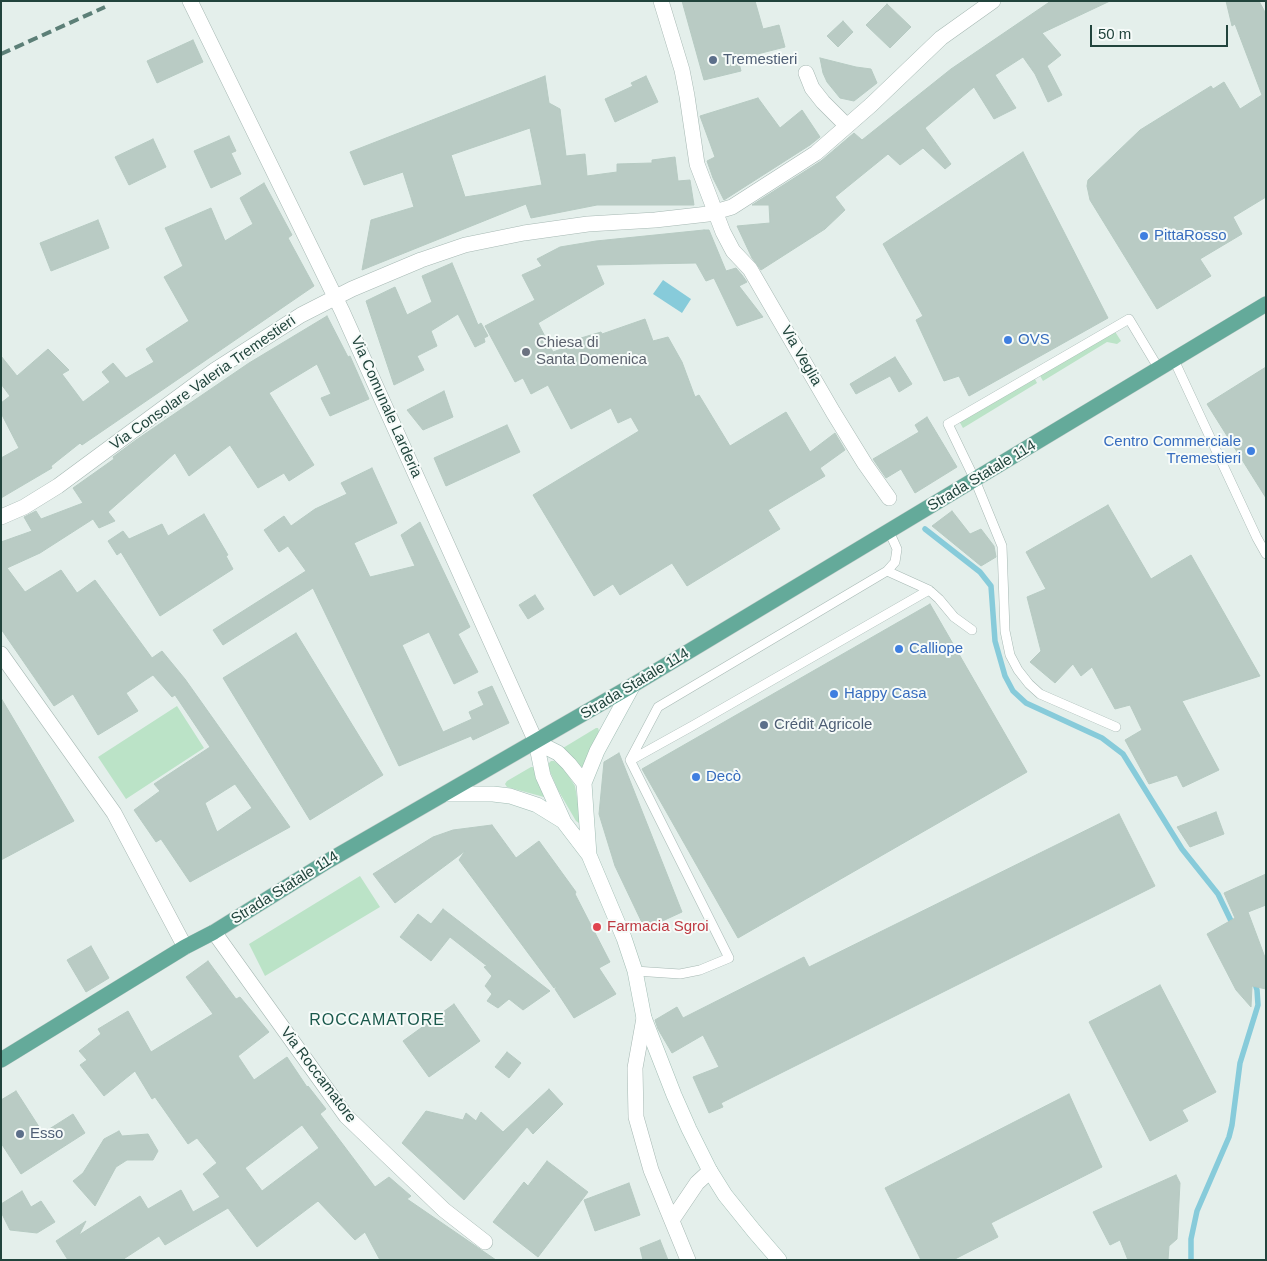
<!DOCTYPE html>
<html>
<head>
<meta charset="utf-8">
<style>
	body { margin:0 }
	#map { position:relative; width:1267px; height:1261px; overflow:hidden; background:#e4efeb; font-family:Helvetica,sans-serif }
	canvas { display:block }
	.frame { position:absolute; inset:0; border:2px solid #21443c; pointer-events:none }
	.scale { position:absolute; left:1090px; top:25px; width:138px; height:22px; box-sizing:border-box; border:2px solid #21443c; border-top:0; padding-left:6px; font-size:15px; line-height:18px; white-space:nowrap; color:#21443c; -webkit-text-stroke:4px #f6fbf9; paint-order:stroke }
</style>
</head>
<body>
<div id="map">
<canvas width="1267" height="1261"></canvas>
<div class="frame"></div>
<div class="scale">50 m</div>
</div>
<script>
const ctx = document.querySelector('canvas').getContext('2d');
ctx.lineJoin = 'round';
function fill(path, color) {
  ctx.fillStyle = color;
  ctx.fill(path, 'evenodd');
}
function shape(rows) {
  const path = new Path2D();
  for (const r of rows) {
    path.moveTo(r[0], r[1]);
    for (let i = 2; i < r.length; i += 2) path.lineTo(r[i], r[i + 1]);
  }
  return path;
}
function stroke(path, color, width, dash) {
  ctx.strokeStyle = color;
  ctx.lineWidth = width;
  ctx.lineCap = dash ? 'butt' : 'round';
  ctx.setLineDash(dash || []);
  ctx.stroke(path);
}
function label(font, color, halo, rows, align = 'center') {
  ctx.font = font + ' Helvetica,sans-serif';
  ctx.lineWidth = 4;
  ctx.setLineDash([]);
  ctx.textBaseline = 'middle';
  ctx.strokeStyle = halo;
  ctx.fillStyle = color;
  for (const [text, x, y, turn = 0] of rows) {
    ctx.save();
    ctx.translate(x, y);
    ctx.rotate((+turn || 0) * Math.PI / 180);
    ctx.textAlign = isNaN(turn) ? turn : align;
    if (halo) ctx.strokeText(text, 0, 0);
    ctx.fillText(text, 0, 0);
    ctx.restore();
  }
}
fill(shape([
	[1114,330,1121,341,1117,344,1107,342,1043,381,1039,374],
	[1034,377,1037,383,963,428,959,421],
	[177,706,204,748,126,799,98,757],
	[596,728,598,728,599,731,585,769,580,767,563,748],
	[551,761,554,761,564,769,575,786,581,821,579,823,576,821,558,790,549,769,549,763],
	[531,767,533,767,544,794,544,797,507,787,505,784,507,781],
	[360,876,380,907,265,976,249,944]
]), '#bbe3c7');
fill(shape([
	[663,280,691,299,682,313,653,294]
]), '#87cbda');
stroke(shape([
	[925,529,980,572,991,586,995,641,1005,676,1013,691,1026,703,1102,738,1123,754,1182,849,1218,894,1233,925],
	[1191,1260,1191,1239,1197,1211,1229,1137,1232,1125,1240,1063,1258,1005,1257,990,1254,981]
]), '#87cbda', 5.5);
const building = shape([
	[682,1,755,1,763,29,779,25,785,47,738,59,741,71,704,80,682,1],
	[1051,1,1110,1,1042,33,1061,55,1047,66,1062,95,1048,102,1035,74,1023,57,995,75,1016,108,994,119,974,87,925,128,951,164,945,169,923,148,900,165,888,154,835,197,845,210,825,229,761,270,752,258,737,226,770,223,769,205,752,205,821,161,854,133,862,140,951,69,1051,1],
	[1226,1,1259,1,1266,14,1266,197,1233,217,1242,234,1200,259,1211,276,1157,309,1090,200,1087,186,1088,180,1140,130,1211,86,1213,89,1224,82,1240,109,1262,95,1235,24,1232,26,1226,1],
	[887,4,911,27,890,48,866,25,887,4],
	[843,21,853,32,838,47,827,36,843,21],
	[193,40,203,62,157,83,147,61,193,40],
	[820,58,856,67,871,69,877,83,854,101,840,98,827,82,823,73,820,58],
	[545,76,549,103,560,109,566,156,585,154,587,176,617,172,617,164,652,163,652,160,675,157,678,181,690,180,694,205,597,205,531,218,526,204,362,270,371,220,414,207,403,172,364,185,350,152,545,76],
	[530,128,542,185,465,197,451,155,530,128],
	[646,76,658,102,615,122,605,99,633,86,631,83,646,76],
	[758,98,780,128,802,110,820,137,810,145,724,200,713,178,707,161,715,157,700,116,758,98],
	[229,136,236,151,231,153,241,174,211,188,194,151,229,136],
	[153,139,166,167,129,185,115,157,153,139],
	[1023,152,1108,318,969,396,959,376,944,381,916,320,923,316,883,244,1023,152],
	[264,183,292,235,288,238,314,286,82,445,80,443,51,466,52,468,1,498,1,458,19,448,1,413,1,403,10,396,1,384,1,356,17,376,48,349,69,370,62,374,83,402,110,382,102,372,113,363,126,378,154,362,146,349,189,321,164,277,183,266,165,228,211,208,225,241,253,224,240,198,264,183],
	[98,220,109,248,51,271,40,243,98,220],
	[704,230,709,230,726,271,736,268,742,275,747,282,739,286,763,317,737,326,714,278,706,281,696,263,596,265,604,284,538,323,553,352,583,341,581,338,601,332,602,334,645,319,653,341,668,337,682,362,695,397,699,395,730,446,786,412,810,452,835,433,845,450,820,468,825,476,768,510,780,529,687,586,672,563,620,595,613,584,594,596,533,495,639,431,631,417,618,423,611,408,571,429,548,385,531,394,523,378,515,382,485,326,535,300,522,275,542,266,537,259,560,247,596,241,704,230],
	[452,263,478,325,481,323,488,336,484,338,485,342,475,347,458,314,431,331,437,346,417,356,424,370,394,385,366,301,395,287,407,315,432,302,422,276,452,263],
	[327,316,348,357,350,356,369,399,330,416,321,398,331,394,317,364,269,393,314,465,289,481,284,473,258,488,230,445,189,476,175,453,108,512,115,521,99,528,93,519,40,553,7,568,25,592,61,570,77,593,95,580,152,658,162,651,185,679,290,827,190,882,161,839,156,842,134,810,160,791,154,784,210,747,175,695,172,697,153,675,126,693,138,711,98,735,73,694,54,706,1,629,1,542,32,531,24,517,36,511,41,519,83,503,73,488,114,459,113,457,136,440,249,363,327,316],
	[235,784,252,808,217,832,205,803,235,784],
	[895,357,912,384,899,392,890,376,856,394,850,384,895,357],
	[1266,367,1266,498,1207,404,1266,367],
	[444,391,453,417,423,430,407,410,444,391],
	[927,417,957,467,915,493,901,469,886,478,873,459,919,432,915,425,927,417],
	[507,425,520,452,446,486,434,458,507,425],
	[372,468,397,523,354,543,370,577,415,566,401,535,420,522,470,627,458,634,478,672,454,684,429,632,402,645,443,732,472,719,469,712,484,705,478,692,492,686,509,723,473,740,471,736,399,766,313,588,223,645,213,630,306,571,288,546,279,552,264,530,284,516,291,526,315,509,347,494,341,483,372,468],
	[1108,505,1151,579,1191,555,1260,676,1182,701,1219,770,1183,787,1177,775,1149,784,1125,740,1142,730,1130,705,1115,709,1092,667,1081,676,1073,664,1055,683,1030,662,1041,651,1027,597,1046,589,1026,552,1108,505],
	[952,511,970,534,981,529,994,546,996,557,981,566,932,526,952,511],
	[204,514,228,555,226,556,233,569,160,616,121,552,117,555,108,541,123,531,129,539,162,524,168,536,204,514],
	[535,595,544,609,528,619,519,605,535,595],
	[930,604,1027,772,738,938,642,769,930,604],
	[296,633,383,775,310,820,223,678,296,633],
	[1,698,74,821,1,860,1,698],
	[619,753,682,912,645,929,615,866,599,814,604,762,619,753],
	[1216,812,1224,834,1190,847,1177,827,1216,812],
	[1119,814,1155,886,721,1103,723,1107,709,1113,693,1077,719,1067,703,1035,672,1053,658,1029,655,1020,677,1007,683,1018,804,957,809,967,1119,814],
	[492,825,516,858,539,841,576,892,575,894,610,962,599,968,616,994,574,1018,555,989,557,986,554,988,459,860,465,851,395,903,373,874,433,837,453,830,492,825],
	[1266,874,1266,905,1248,912,1266,960,1266,989,1252,986,1251,1007,1236,990,1207,934,1235,918,1224,893,1266,874],
	[443,909,550,991,523,1010,509,999,498,1008,487,1001,492,994,485,986,492,976,484,967,487,966,450,937,431,961,400,937,418,914,431,924,443,909],
	[91,946,109,978,86,992,67,960,91,946],
	[208,961,236,999,240,997,269,1032,238,1056,254,1080,287,1057,307,1087,308,1086,326,1109,320,1114,375,1187,389,1177,411,1196,407,1199,496,1260,380,1260,365,1232,355,1240,318,1201,257,1247,228,1208,165,1245,159,1236,122,1260,68,1260,56,1241,86,1221,79,1235,140,1196,148,1209,181,1190,193,1212,220,1197,203,1174,217,1163,197,1138,188,1144,155,1097,152,1099,135,1071,104,1096,80,1065,87,1060,79,1051,101,1034,98,1029,128,1011,151,1052,213,1014,186,977,208,961],
	[302,1125,319,1148,262,1191,245,1168,302,1125],
	[1160,985,1216,1092,1182,1110,1188,1121,1150,1141,1089,1022,1160,985],
	[454,1004,480,1041,429,1077,403,1041,454,1004],
	[507,1052,521,1063,509,1078,495,1067,507,1052],
	[549,1089,563,1104,533,1134,527,1127,464,1200,402,1143,426,1111,463,1120,466,1113,476,1121,481,1112,503,1132,549,1089],
	[16,1091,43,1133,73,1114,85,1133,21,1174,1,1143,1,1100,16,1091],
	[1069,1094,1102,1167,991,1223,998,1237,953,1260,921,1260,885,1188,1069,1094],
	[119,1131,122,1136,148,1134,158,1151,153,1160,127,1160,116,1167,95,1206,73,1181,83,1173,104,1139,119,1131],
	[547,1161,588,1192,538,1257,493,1222,524,1182,528,1186,547,1161],
	[1176,1175,1180,1183,1177,1239,1169,1246,1168,1260,1128,1260,1120,1240,1110,1245,1093,1212,1176,1175],
	[629,1183,640,1215,595,1231,584,1200,629,1183],
	[22,1191,31,1207,41,1201,55,1222,37,1233,10,1230,1,1212,1,1204,22,1191],
	[660,1240,668,1260,643,1260,640,1248,660,1240]
]);
fill(building, '#b9cbc4');
stroke(building, '#b6cac2', 1);
const lane = shape([
	[1174,360,1257,538,1266,554],
	[887,571,929,590],
	[1116,727,1040,694,1029,684,1018,670,1010,655,1005,631,1002,546,975,480,948,424,1129,319,1159,369],
	[631,760,694,725,929,590,939,599,954,617,972,630],
	[635,971,680,974,700,970,729,958,630,760,658,707,887,571,895,562,897,549,889,531]
]);
const street = shape([
	[190,1,342,311,536,742],
	[661,1,682,70,687,96,697,164,723,232,733,251,750,269,833,412,865,464,889,498],
	[806,73,812,88,823,102,847,126],
	[1,517,24,507,58,486,215,370,301,315,352,289,421,260,465,245,524,233,588,224,655,220,708,214,732,207,816,153,871,105,941,38,993,1],
	[1,654,114,813,185,947],
	[214,932,346,1116,444,1210,485,1242],
	[644,1018,635,1068,636,1117,651,1170,688,1260],
	[672,1220,697,1183,710,1171]
]);
const secondary = shape([
	[536,742,543,776,563,820],
	[536,742,558,753,569,764,584,783],
	[447,794,493,794,510,796,537,805,563,821,589,855,624,938,635,971,644,1018,674,1095,689,1129,710,1171,725,1195,754,1231,779,1260],
	[589,855,584,783,597,751,633,685]
]);
const primary = shape([
	[1,1060,185,947,214,932,328,861,633,685,1266,304]
]);
stroke(lane, '#a6b8b3', 10);
stroke(street, '#a6b8b3', 16);
stroke(secondary, '#a1bdb4', 16);
stroke(primary, '#c1cbc8', 16);
stroke(lane, '#fff', 9);
stroke(street, '#fff', 15);
stroke(secondary, '#fff', 15);
stroke(primary, '#64aa9a', 15);
stroke(shape([
	[1,54,105,7]
]), '#5c7f77', 4, [10, 5]);
for (const [x, y, r, color] of [
	[713,60,5,"#5c6f8a"],
	[1144,236,5,"#3f7fe0"],
	[1008,340,5,"#3f7fe0"],
	[526,352,5,"#6b7280"],
	[1251,451,5,"#3f7fe0"],
	[899,649,5,"#3f7fe0"],
	[834,694,5,"#3f7fe0"],
	[764,725,5,"#5c6f8a"],
	[696,777,5,"#3f7fe0"],
	[597,927,5,"#e0444e"],
	[20,1134,5,"#5c6f8a"]
]) {
  const dot = new Path2D();
  dot.arc(x, y, r, 0, 2 * Math.PI);
  ctx.fillStyle = color;
  ctx.fill(dot);
  stroke(dot, '#f6fbf9', 2);
}
label('15px', '#4e5e75', '#f6fbf9', [
	["Tremestieri",723,60],
	["Crédit Agricole",774,725],
	["Esso",30,1134]
], 'left');
label('15px', '#366cbe', '#f6fbf9', [
	["PittaRosso",1154,236],
	["OVS",1018,340],
	["Centro Commerciale",1241,442,"right"],
	["Tremestieri",1241,459,"right"],
	["Calliope",909,649],
	["Happy Casa",844,694],
	["Decò",706,777]
], 'left');
label('15px', '#5b616d', '#f6fbf9', [
	["Chiesa di",536,343],
	["Santa Domenica",536,360]
], 'left');
label('15px', '#21443c', '#f6fbf9', [
	["Via Veglia",801,356,60],
	["Via Consolare Valeria Tremestieri",203,383,-35],
	["Via Comunale Larderia",386,407,66],
	["Strada Statale 114",982,476,-31],
	["Strada Statale 114",635,684,-31],
	["Strada Statale 114",285,888,-32],
	["Via Roccamatore",318,1075,53]
]);
label('15px', '#be3a42', '#f6fbf9', [
	["Farmacia Sgroi",607,927]
], 'left');
ctx.letterSpacing = '1px';
label('16px', '#1a594c', '#f6fbf9', [
	["ROCCAMATORE",377,1021]
]);
ctx.letterSpacing = '0px';
</script>
</body>
</html>
